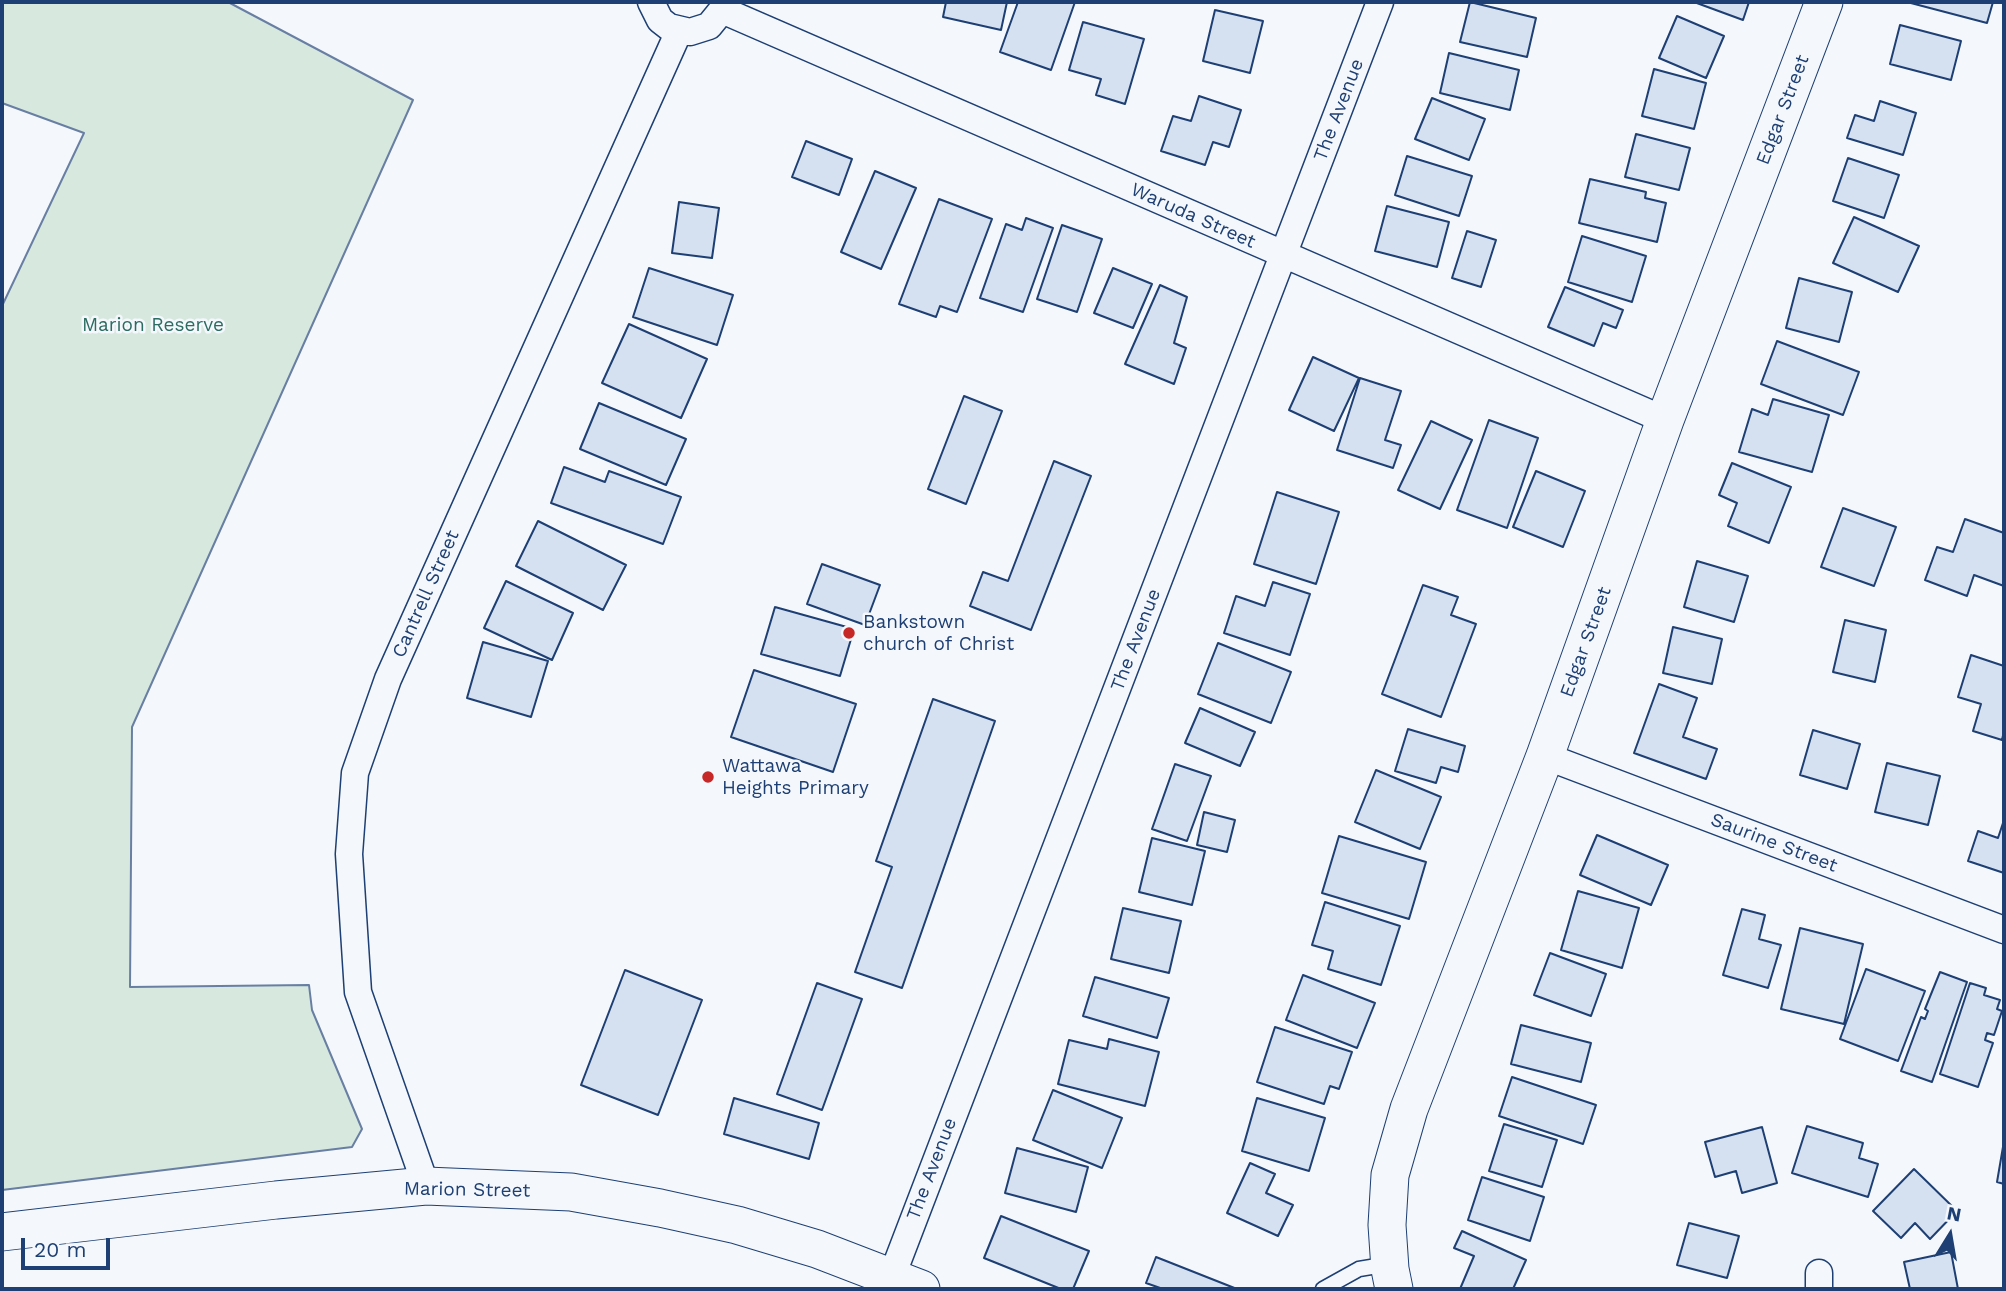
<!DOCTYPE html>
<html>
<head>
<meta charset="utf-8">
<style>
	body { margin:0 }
	#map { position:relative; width:2006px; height:1291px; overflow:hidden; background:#f4f7fb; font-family:"Work Sans",sans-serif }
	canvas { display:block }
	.frame { position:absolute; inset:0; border:4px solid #1d3f73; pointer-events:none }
	.north { position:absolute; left:1915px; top:1200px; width:70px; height:70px; -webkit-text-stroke:5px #f4f7fb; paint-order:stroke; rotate:11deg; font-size:19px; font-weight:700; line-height:28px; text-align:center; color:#1d3f73 }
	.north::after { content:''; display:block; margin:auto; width:24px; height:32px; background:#1d3f73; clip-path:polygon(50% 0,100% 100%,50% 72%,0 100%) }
	.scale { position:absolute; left:21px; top:1238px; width:89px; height:32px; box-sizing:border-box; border:4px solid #1d3f73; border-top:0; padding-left:9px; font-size:21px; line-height:24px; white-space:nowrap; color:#1d3f73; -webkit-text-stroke:5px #f4f7fb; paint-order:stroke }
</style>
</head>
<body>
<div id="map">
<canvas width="2006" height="1291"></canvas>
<div class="frame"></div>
<div class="north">N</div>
<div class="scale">20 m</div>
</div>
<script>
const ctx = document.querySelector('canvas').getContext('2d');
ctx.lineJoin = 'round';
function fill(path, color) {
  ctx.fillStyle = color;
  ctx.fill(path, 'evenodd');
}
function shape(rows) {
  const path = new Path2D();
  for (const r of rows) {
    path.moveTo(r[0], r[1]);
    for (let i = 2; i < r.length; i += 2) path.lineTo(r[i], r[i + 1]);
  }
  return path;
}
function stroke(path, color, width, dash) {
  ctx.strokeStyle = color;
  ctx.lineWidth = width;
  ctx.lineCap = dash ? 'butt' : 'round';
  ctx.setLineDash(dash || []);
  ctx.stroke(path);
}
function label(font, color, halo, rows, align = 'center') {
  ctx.font = font + ' "Work Sans",sans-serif';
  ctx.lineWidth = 5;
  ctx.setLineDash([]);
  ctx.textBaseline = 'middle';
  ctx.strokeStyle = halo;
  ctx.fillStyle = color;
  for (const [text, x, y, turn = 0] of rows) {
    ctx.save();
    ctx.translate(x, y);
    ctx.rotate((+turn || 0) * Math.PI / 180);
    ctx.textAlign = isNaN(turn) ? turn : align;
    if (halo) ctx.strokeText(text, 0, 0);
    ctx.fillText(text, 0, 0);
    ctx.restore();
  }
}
const green = shape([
	[2,2,228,2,413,100,132,727,130,987,309,985,312,1010,362,1129,352,1147,2,1190,2,306,84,133,2,103,2,2]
]);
fill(green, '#d7e8df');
stroke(green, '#687fa3', 2);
const building = shape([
	[946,2,1007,2,1001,30,943,17,946,2],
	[1018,2,1075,2,1051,70,1000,52,1018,2],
	[1470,2,1536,18,1527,57,1460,42,1470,2],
	[1694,2,1749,2,1743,20,1694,2],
	[1907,2,1993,2,1987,23,1907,2],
	[1215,10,1263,21,1250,73,1203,61,1215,10],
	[1677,16,1724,36,1706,78,1659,58,1677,16],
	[1083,22,1144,39,1125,104,1096,95,1101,79,1069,70,1083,22],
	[1900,25,1961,41,1951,80,1890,64,1900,25],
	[1449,53,1519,70,1510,110,1440,93,1449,53],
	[1654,69,1706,83,1694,129,1642,116,1654,69],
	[1199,96,1241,110,1229,147,1213,142,1205,165,1161,151,1173,116,1191,121,1199,96],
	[1432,98,1485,119,1469,160,1415,139,1432,98],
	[1880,101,1916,113,1903,155,1847,138,1855,115,1874,121,1880,101],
	[1636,134,1690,148,1679,190,1625,177,1636,134],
	[806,141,852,159,839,195,792,177,806,141],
	[1407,156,1472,176,1459,216,1395,195,1407,156],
	[1848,158,1899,175,1884,218,1833,201,1848,158],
	[875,171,916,188,881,269,841,252,875,171],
	[1590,179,1646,192,1645,198,1666,203,1657,242,1579,223,1590,179],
	[939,199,992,219,957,312,940,306,936,317,899,304,939,199],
	[679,202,719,208,712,258,672,253,679,202],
	[1387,206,1449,222,1437,267,1375,251,1387,206],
	[1854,217,1919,246,1898,292,1833,263,1854,217],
	[1026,218,1053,228,1023,312,980,298,1006,224,1022,230,1026,218],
	[1062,225,1102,239,1077,312,1037,299,1062,225],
	[1467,231,1496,240,1481,287,1452,278,1467,231],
	[1582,236,1646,256,1632,302,1568,282,1582,236],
	[649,268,733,295,717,345,633,317,649,268],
	[1113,268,1152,284,1133,328,1094,313,1113,268],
	[1799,278,1852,292,1839,342,1786,328,1799,278],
	[1160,285,1187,297,1174,343,1186,348,1174,384,1125,364,1160,285],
	[1565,287,1623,310,1616,328,1603,323,1594,346,1548,327,1565,287],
	[629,324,707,359,681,418,602,383,629,324],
	[1777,341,1859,372,1843,415,1761,384,1777,341],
	[1313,357,1359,378,1334,431,1289,410,1313,357],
	[1360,378,1401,391,1385,440,1401,445,1393,468,1337,450,1360,378],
	[964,396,1002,411,966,504,928,489,964,396],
	[1773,399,1829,415,1812,472,1739,452,1752,409,1768,415,1773,399],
	[599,403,686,439,666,485,580,449,599,403],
	[1489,420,1538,438,1507,528,1457,510,1489,420],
	[1431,421,1472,440,1440,509,1398,490,1431,421],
	[1054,461,1091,476,1031,630,970,606,983,572,1008,581,1054,461],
	[1732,463,1791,487,1769,543,1728,526,1737,503,1719,495,1732,463],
	[564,467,605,482,609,471,681,497,663,544,551,503,564,467],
	[1536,471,1585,491,1563,547,1513,527,1536,471],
	[1277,492,1339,512,1316,584,1254,564,1277,492],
	[1843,508,1896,527,1874,586,1821,567,1843,508],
	[1965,519,2004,533,2004,586,1974,575,1967,596,1925,580,1937,547,1953,552,1965,519],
	[538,521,626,565,603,610,516,566,538,521],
	[1697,561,1748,576,1734,622,1684,607,1697,561],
	[822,564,880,585,865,625,807,604,822,564],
	[506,581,573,613,552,660,484,628,506,581],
	[1273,582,1310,594,1290,655,1224,633,1236,596,1265,606,1273,582],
	[1423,585,1458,597,1451,615,1476,624,1441,717,1382,694,1423,585],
	[775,607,854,629,840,676,761,654,775,607],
	[1845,620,1886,630,1875,682,1833,672,1845,620],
	[1673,627,1722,639,1712,684,1663,673,1673,627],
	[483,642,548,661,531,717,467,698,483,642],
	[1218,643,1291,672,1271,723,1198,694,1218,643],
	[1971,655,2004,666,2004,731,2002,740,1973,731,1981,704,1958,697,1971,655],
	[754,670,856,704,833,772,731,737,754,670],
	[1659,684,1697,698,1683,737,1717,749,1706,779,1634,753,1659,684],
	[933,699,995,721,902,988,855,972,892,867,876,861,933,699],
	[1200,708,1255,732,1240,766,1185,743,1200,708],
	[1408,729,1465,746,1458,772,1441,767,1436,783,1395,771,1408,729],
	[1813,730,1860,744,1847,789,1800,775,1813,730],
	[1887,763,1940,776,1928,825,1875,812,1887,763],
	[1175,764,1211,776,1187,841,1152,829,1175,764],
	[1376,770,1441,797,1420,849,1355,822,1376,770],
	[1204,812,1235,820,1227,852,1197,845,1204,812],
	[2004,820,2004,873,1968,861,1978,831,1998,838,2004,820],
	[1597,835,1668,865,1651,905,1580,875,1597,835],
	[1339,836,1426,862,1409,919,1322,893,1339,836],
	[1152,838,1205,851,1192,905,1139,892,1152,838],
	[1578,891,1639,908,1622,968,1561,950,1578,891],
	[1325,902,1400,926,1381,985,1328,969,1333,951,1312,945,1325,902],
	[1123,908,1181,921,1169,973,1111,959,1123,908],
	[1742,909,1765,915,1759,939,1781,945,1768,988,1723,975,1742,909],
	[1800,928,1863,944,1844,1024,1781,1009,1800,928],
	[1550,953,1606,974,1591,1016,1534,995,1550,953],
	[1866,969,1925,991,1898,1061,1840,1039,1866,969],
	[625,970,702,1000,658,1115,581,1085,625,970],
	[1940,972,1967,982,1932,1082,1901,1071,1921,1017,1925,1019,1928,1011,1925,1009,1940,972],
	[1303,975,1375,1003,1357,1048,1286,1020,1303,975],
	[1095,977,1169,998,1157,1038,1083,1016,1095,977],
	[817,983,862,999,822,1110,777,1094,817,983],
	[1970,983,1986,988,1984,995,2000,1000,1997,1009,2002,1011,1994,1035,1987,1033,1985,1040,1993,1043,1978,1087,1940,1074,1970,983],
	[1521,1025,1591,1043,1581,1082,1511,1064,1521,1025],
	[1275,1027,1352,1052,1339,1089,1330,1086,1324,1104,1257,1082,1275,1027],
	[1109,1039,1159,1052,1145,1106,1058,1084,1069,1040,1107,1049,1109,1039],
	[1512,1077,1596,1105,1583,1144,1499,1116,1512,1077],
	[1053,1090,1122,1118,1102,1168,1033,1140,1053,1090],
	[734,1098,819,1123,809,1159,724,1134,734,1098],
	[1257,1098,1325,1118,1309,1171,1242,1151,1257,1098],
	[1504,1124,1557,1140,1542,1187,1489,1171,1504,1124],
	[1807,1126,1863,1143,1859,1158,1878,1164,1868,1197,1792,1173,1807,1126],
	[1762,1127,1777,1183,1742,1193,1736,1171,1715,1177,1705,1142,1762,1127],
	[2004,1141,2004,1184,1997,1182,2004,1141],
	[1017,1148,1088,1167,1076,1212,1005,1193,1017,1148],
	[1250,1163,1275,1174,1266,1193,1293,1205,1278,1236,1227,1213,1250,1163],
	[1914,1169,1957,1211,1930,1239,1915,1223,1901,1238,1873,1211,1914,1169],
	[1482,1177,1544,1197,1530,1241,1468,1220,1482,1177],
	[1001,1216,1089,1251,1073,1289,1061,1289,984,1258,1001,1216],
	[1689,1223,1739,1236,1727,1278,1677,1265,1689,1223],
	[1462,1231,1526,1260,1513,1289,1460,1289,1474,1256,1454,1248,1462,1231],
	[1951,1252,1958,1289,1910,1289,1904,1262,1951,1252],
	[1156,1257,1237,1289,1163,1289,1146,1283,1156,1257]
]);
fill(building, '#d5e0f0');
stroke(building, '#1d3f73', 2);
const service = shape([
	[1323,1289,1359,1269,1389,1264]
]);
const minor = shape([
	[651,2,660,20,669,27,690,32,709,26,722,10,724,2],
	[722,10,1665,420],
	[1545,756,2004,930],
	[426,1186,358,992,349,854,355,773,388,679,679,31],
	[1819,1273,1819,1289],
	[887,1289,1380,2]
]);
const secondary = shape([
	[2,1232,276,1200,426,1186,571,1192,660,1208,737,1225,817,1249,921,1289],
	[1394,1289,1390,1269,1387,1225,1390,1175,1409,1109,1545,756,1665,420,1824,2]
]);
stroke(service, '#1d3f73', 17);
stroke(minor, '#1d3f73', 29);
stroke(secondary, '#1d3f73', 39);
stroke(service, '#f4f7fb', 14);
stroke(minor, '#f4f7fb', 26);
stroke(secondary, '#f4f7fb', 37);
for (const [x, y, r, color] of [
	[849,633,7,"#c62828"],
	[708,777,7,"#c62828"]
]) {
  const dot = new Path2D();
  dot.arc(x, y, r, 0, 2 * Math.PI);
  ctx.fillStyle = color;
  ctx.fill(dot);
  stroke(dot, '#f4f7fb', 2.5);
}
label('19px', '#1d3f73', '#f4f7fb', [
	["The Avenue",1339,110,-69],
	["Edgar Street",1783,110,-69],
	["Waruda Street",1193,216,24],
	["Cantrell Street",426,594,-66],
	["The Avenue",1136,640,-69],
	["Edgar Street",1586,642,-70],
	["Saurine Street",1774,843,21],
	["The Avenue",932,1169,-69],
	["Marion Street",467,1190,1]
]);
label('19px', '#2c6c60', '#f4f7fb', [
	["Marion Reserve",153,325]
]);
label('19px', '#1d3f73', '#f4f7fb', [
	["Bankstown",863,622],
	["church of Christ",863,644],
	["Wattawa",722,766],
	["Heights Primary",722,788]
], 'left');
</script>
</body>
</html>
